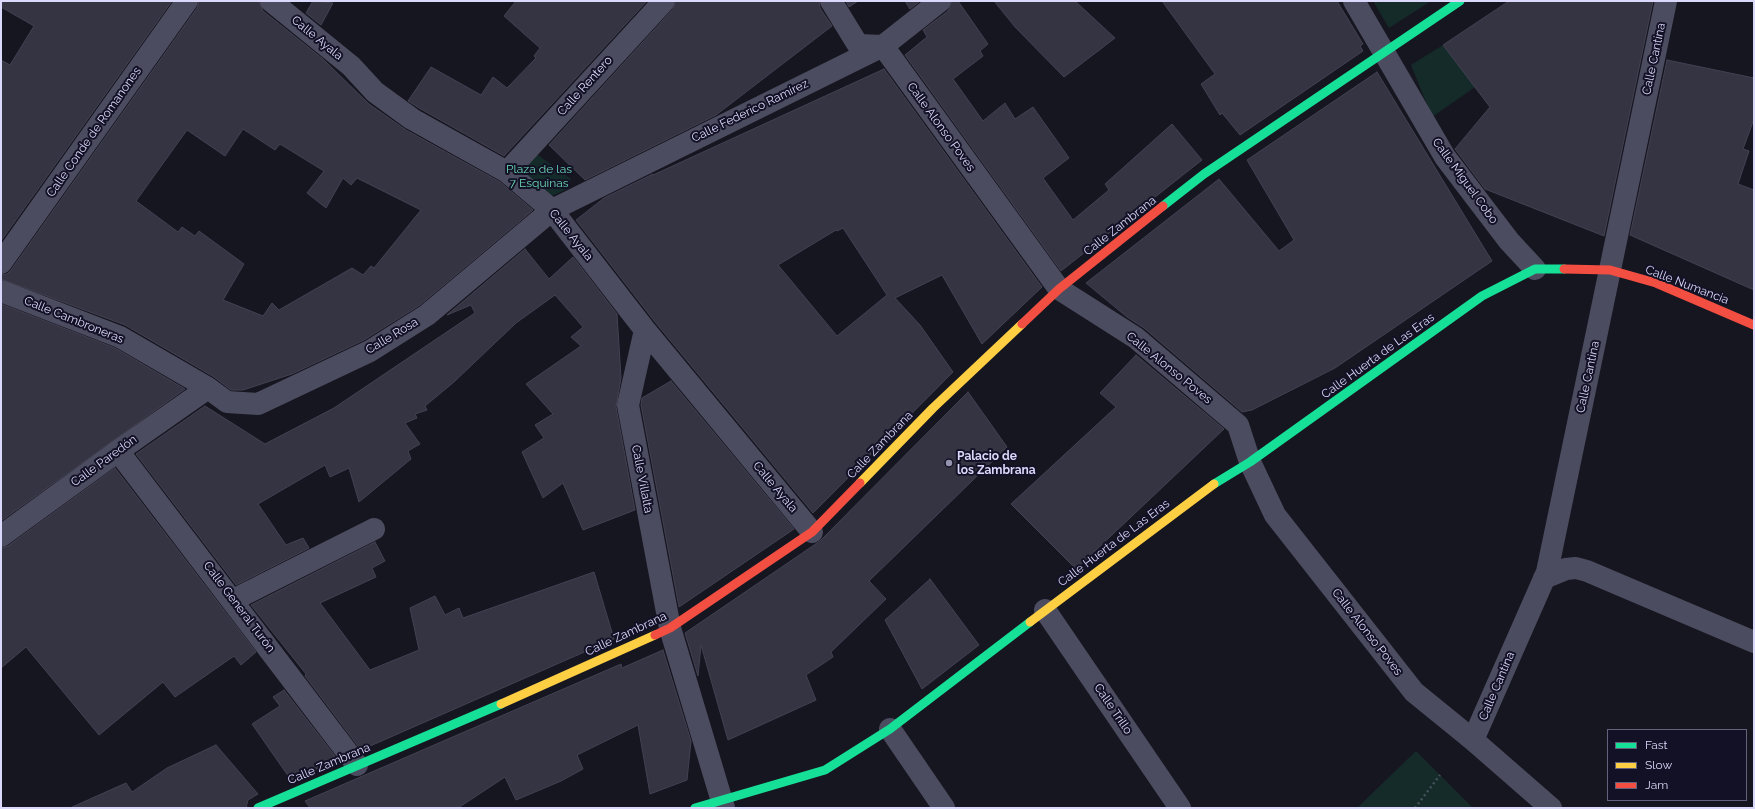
<!DOCTYPE html>
<html>
<head>
<meta charset="utf-8">
<style>
	body { margin:0 }
	#map { position:relative; width:1755px; height:809px; overflow:hidden; background:#161620; font-family:Raleway,sans-serif }
	canvas { display:block }
	.frame { position:absolute; inset:0; border:2px solid #dad8fb; pointer-events:none }
	.legend { position:absolute; left:1607px; top:729px; width:140px; height:72px; box-sizing:border-box; background:#131125; border:1px solid #63617b; margin:0; padding:5px 7px; list-style:none; font-size:12px; color:#dad8fb }
	.legend li { display:flex; align-items:center; gap:8px; height:20px }
	.legend b { width:20px; border:1px solid #63617b }
</style>
</head>
<body>
<div id="map">
<canvas width="1755" height="809"></canvas>
<div class="frame"></div>
<ul class="legend">
<li><b style="height:5px;background:#16e098"></b>Fast</li>
<li><b style="height:5px;background:#ffcf43"></b>Slow</li>
<li><b style="height:5px;background:#f24e42"></b>Jam</li>
</ul>
</div>
<script>
const ctx = document.querySelector('canvas').getContext('2d');
ctx.lineJoin = 'round';
function fill(path, color) {
  ctx.fillStyle = color;
  ctx.fill(path, 'evenodd');
}
function shape(rows) {
  const path = new Path2D();
  for (const r of rows) {
    path.moveTo(r[0], r[1]);
    for (let i = 2; i < r.length; i += 2) path.lineTo(r[i], r[i + 1]);
  }
  return path;
}
function stroke(path, color, width, dash) {
  ctx.strokeStyle = color;
  ctx.lineWidth = width;
  ctx.lineCap = dash ? 'butt' : 'round';
  ctx.setLineDash(dash || []);
  ctx.stroke(path);
}
function label(font, color, halo, rows, align = 'center') {
  ctx.font = font + ' Raleway,sans-serif';
  ctx.lineWidth = 4;
  ctx.setLineDash([]);
  ctx.textBaseline = 'middle';
  ctx.strokeStyle = halo;
  ctx.fillStyle = color;
  for (const [text, x, y, turn = 0] of rows) {
    ctx.save();
    ctx.translate(x, y);
    ctx.rotate((+turn || 0) * Math.PI / 180);
    ctx.textAlign = isNaN(turn) ? turn : align;
    if (halo) ctx.strokeText(text, 0, 0);
    ctx.fillText(text, 0, 0);
    ctx.restore();
  }
}
fill(shape([
	[1373,1,1431,1,1389,28],
	[1443,45,1475,87,1432,117,1411,65],
	[531,150,571,179,567,189,545,199,507,172],
	[1416,751,1473,808,1357,808]
]), '#152b2a');
const building = shape([
	[1,1,172,1,1,241,1,60,10,65,34,26,1,7,1,1],
	[199,1,259,1,263,11,323,59,369,104,406,130,500,182,533,210,420,305,364,340,292,374,243,390,231,390,214,377,125,325,1,279,1,275,7,274,11,270,197,8,199,1],
	[243,129,275,150,280,144,324,171,307,193,326,208,343,178,351,185,357,178,421,210,374,268,371,266,363,275,352,268,279,310,272,303,263,316,223,300,244,264,199,231,195,236,182,227,178,232,136,201,187,130,225,156,243,129],
	[313,1,333,3,321,25,306,13,313,1],
	[516,1,647,1,504,156,419,108,408,101,431,67,481,95,493,77,507,88,536,58,534,56,540,48,504,16,516,1],
	[676,1,819,1,820,8,832,26,716,115,585,180,549,145,673,9,676,1],
	[846,1,858,1,849,7,846,1],
	[905,1,920,1,910,9,905,1],
	[952,1,958,1,988,44,980,51,983,56,953,79,983,121,1005,103,1015,119,1033,107,1069,158,1043,178,1073,220,1109,190,1105,184,1172,124,1202,160,1061,271,905,55,927,37,923,30,948,11,952,1],
	[994,1,1075,1,1115,38,1064,77,1015,27,994,1],
	[1162,1,1337,1,1363,44,1360,46,1363,51,1240,135,1222,113,1220,115,1201,84,1215,74,1162,1],
	[1509,1,1653,1,1604,236,1485,189,1455,149,1490,107,1443,45,1509,1],
	[1667,60,1754,78,1754,119,1743,149,1749,151,1738,184,1754,190,1754,290,1630,235,1667,60],
	[884,69,1042,287,982,344,942,275,895,298,920,325,953,372,813,513,655,322,576,220,604,198,653,174,653,175,884,69],
	[843,228,887,295,837,336,778,265,836,230,837,231,843,228],
	[1377,72,1492,261,1335,368,1252,410,1242,412,1144,328,1127,317,1086,283,1219,179,1279,251,1294,240,1247,160,1377,72],
	[525,249,549,279,573,257,617,314,621,378,616,407,635,510,583,530,563,483,543,498,522,452,544,438,535,425,553,414,526,384,581,346,571,337,583,327,555,295,516,323,454,382,425,406,427,410,415,414,417,418,405,423,420,444,408,451,411,459,359,502,349,468,330,477,325,465,258,504,286,545,303,538,309,548,236,585,136,454,205,406,265,444,334,408,475,313,471,305,447,315,525,249],
	[1,304,115,348,185,389,1,521,1,304],
	[1136,355,1224,429,1076,569,1011,504,1116,407,1100,393,1136,355],
	[671,381,794,529,679,607,641,405,642,398,671,381],
	[968,392,1007,447,869,581,886,599,831,652,833,657,806,675,816,700,728,740,701,645,698,676,685,633,820,541,968,392],
	[115,468,256,652,241,665,234,656,175,697,163,682,99,735,26,647,1,668,1,548,8,546,115,468],
	[375,542,385,561,372,568,376,577,320,603,370,670,419,650,410,608,435,596,445,615,459,608,463,618,594,572,614,639,361,750,305,676,306,674,251,605,375,542],
	[930,579,979,645,922,689,885,620,930,579],
	[663,650,691,741,687,780,650,794,638,725,577,755,583,769,561,781,516,800,505,777,458,808,310,808,305,801,621,664,622,668,663,650],
	[284,690,338,760,291,780,252,724,280,706,273,697,284,690],
	[216,745,258,794,248,800,246,808,70,808,126,783,132,792,167,768,216,745]
]);
fill(building, '#353442');
stroke(building, '#434153', 1);
stroke(shape([
	[1415,808,1440,775]
]), '#46525c', 2.5, [2, 3]);
stroke(shape([
	[271,1,351,66,375,92,412,119,507,172,552,210,645,330,812,532],
	[831,1,858,45,883,46,1059,289,1136,338,1238,425,1250,462,1275,515,1414,692,1473,740,1551,808],
	[1354,1,1445,157,1509,241,1535,269],
	[507,172,664,1],
	[1,263,187,1],
	[1,291,120,337,208,388,227,402,258,404,370,351,427,315,552,210,883,46,940,1],
	[645,330,628,405,670,628,724,808],
	[118,451,357,765],
	[1,536,118,451,208,388],
	[1544,578,1566,569,1576,568,1587,571,1754,642],
	[233,600,374,529],
	[1045,610,1180,808],
	[890,729,944,808],
	[1473,740,1547,572,1666,1]
]), '#4c4c60', 22);
stroke(shape([
	[1163,206,1204,174,1460,1],
	[1214,484,1250,462,1482,296,1535,269,1564,269],
	[258,808,501,704],
	[695,808,825,770,890,729,1030,622]
]), '#16e098', 9);
stroke(shape([
	[860,483,933,408,1022,324],
	[1030,622,1214,484],
	[501,704,655,635]
]), '#ffcf43', 9);
stroke(shape([
	[1564,269,1610,270,1656,283,1754,325],
	[1022,324,1059,289,1163,206],
	[655,635,670,628,812,532,860,483]
]), '#f24e42', 9);
for (const [x, y, r, color] of [
	[949,463,4,"#9594ae"]
]) {
  const dot = new Path2D();
  dot.arc(x, y, r, 0, 2 * Math.PI);
  ctx.fillStyle = color;
  ctx.fill(dot);
  stroke(dot, '#131125', 1.5);
}
label('12px', '#dad8fb', '#131125', [
	["Calle Ayala",317,38,39],
	["Calle Cantina",1654,59,-78],
	["Calle Rentero",585,86,-48],
	["Calle Federico Ramírez",750,111,-26],
	["Calle Alonso Poves",941,127,54],
	["Calle Conde de Romanones",94,132,-55],
	["Calle Miguel Cobo",1465,181,54],
	["Calle Zambrana",1120,226,-38],
	["Calle Ayala",571,235,51],
	["Calle Numancia",1687,285,21],
	["Calle Cambroneras",74,320,22],
	["Calle Rosa",392,336,-31],
	["Calle Huerta de Las Eras",1378,356,-36],
	["Calle Alonso Poves",1169,368,39],
	["Calle Cantina",1588,377,-78],
	["Calle Zambrana",880,445,-46],
	["Calle Paredón",104,461,-36],
	["Calle Villalta",642,479,79],
	["Calle Ayala",775,487,50],
	["Calle Huerta de Las Eras",1114,543,-37],
	["Calle General Turón",239,607,53],
	["Calle Alonso Poves",1367,632,52],
	["Calle Zambrana",626,634,-25],
	["Calle Cantina",1497,686,-67],
	["Calle Trillo",1113,709,56],
	["Calle Zambrana",329,764,-23]
]);
label('12px', '#6bd5b2', '#131125', [
	["Plaza de las",539,169],
	["7 Esquinas",539,183]
]);
label('bold 12px', '#dad8fb', '#131125', [
	["Palacio de",957,456],
	["los Zambrana",957,470]
], 'left');
</script>
</body>
</html>
